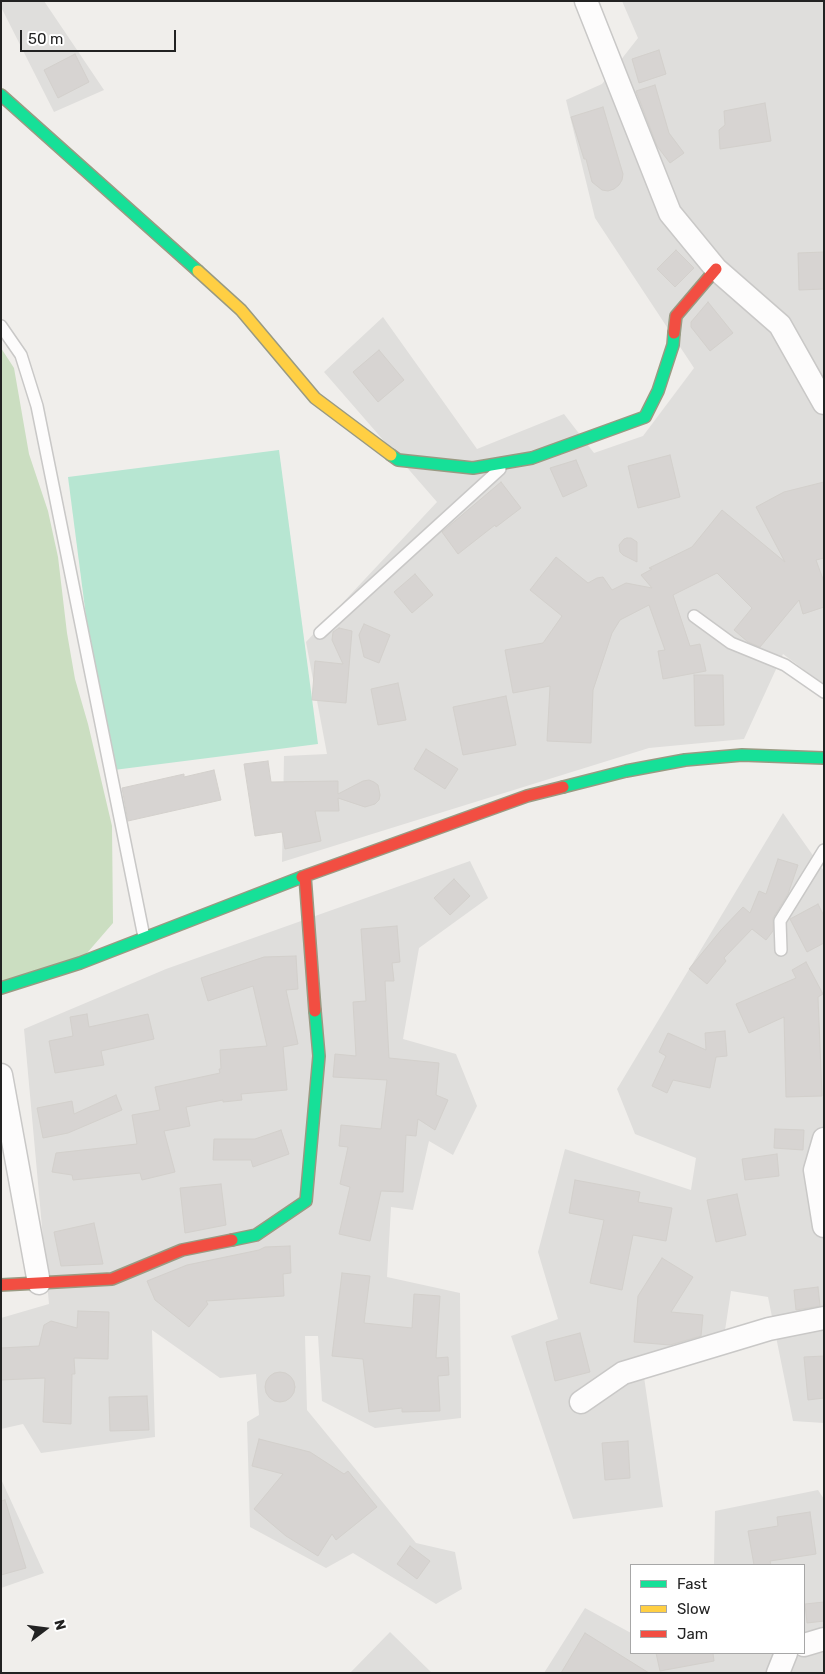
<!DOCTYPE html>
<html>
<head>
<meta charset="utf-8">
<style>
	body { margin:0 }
	#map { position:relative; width:825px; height:1674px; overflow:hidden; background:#f0eeeb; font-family:Rubik,sans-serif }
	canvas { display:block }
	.frame { position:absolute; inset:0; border:2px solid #222; pointer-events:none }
	.legend { position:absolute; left:630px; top:1564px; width:175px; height:90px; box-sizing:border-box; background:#fff; border:1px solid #a7a7a7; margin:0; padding:6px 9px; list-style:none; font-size:15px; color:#222 }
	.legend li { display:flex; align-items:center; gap:10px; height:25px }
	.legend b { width:25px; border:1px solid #a7a7a7 }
	.north { position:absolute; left:20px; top:1604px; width:50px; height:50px; -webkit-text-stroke:4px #fff; paint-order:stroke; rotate:75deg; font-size:14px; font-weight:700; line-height:20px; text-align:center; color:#222 }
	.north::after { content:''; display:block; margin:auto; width:18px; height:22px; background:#222; clip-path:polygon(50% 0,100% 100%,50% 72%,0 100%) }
	.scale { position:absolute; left:20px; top:30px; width:156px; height:22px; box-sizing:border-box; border:2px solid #222; border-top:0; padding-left:6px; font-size:15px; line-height:18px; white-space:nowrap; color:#222; -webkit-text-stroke:4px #fff; paint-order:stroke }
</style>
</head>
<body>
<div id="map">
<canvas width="825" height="1674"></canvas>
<div class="frame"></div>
<ul class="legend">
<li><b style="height:6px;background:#16e098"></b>Fast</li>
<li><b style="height:6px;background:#ffcf43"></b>Slow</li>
<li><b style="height:6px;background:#f24e42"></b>Jam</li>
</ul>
<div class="north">N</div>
<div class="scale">50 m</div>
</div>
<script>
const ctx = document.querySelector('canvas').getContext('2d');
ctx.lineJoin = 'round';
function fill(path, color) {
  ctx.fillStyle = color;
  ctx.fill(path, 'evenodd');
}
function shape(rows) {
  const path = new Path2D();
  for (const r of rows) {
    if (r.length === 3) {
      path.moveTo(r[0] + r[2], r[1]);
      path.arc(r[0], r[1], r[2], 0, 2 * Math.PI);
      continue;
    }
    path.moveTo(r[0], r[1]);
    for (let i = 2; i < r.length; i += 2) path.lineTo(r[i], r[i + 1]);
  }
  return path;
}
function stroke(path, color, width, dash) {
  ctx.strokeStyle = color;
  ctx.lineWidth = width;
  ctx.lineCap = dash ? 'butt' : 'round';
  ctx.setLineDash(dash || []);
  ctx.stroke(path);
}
fill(shape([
	[1,1,44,1,104,90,54,112,1,7],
	[622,1,824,1,824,685,783,654,744,739,649,748,282,862,284,756,327,754,306,642,437,502,324,372,383,317,477,449,564,414,594,453,643,436,694,368,595,218,566,100,602,84,638,38],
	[783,813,824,871,824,1423,793,1421,768,1297,731,1291,722,1350,644,1377,663,1507,573,1519,511,1336,558,1319,538,1252,565,1149,691,1190,696,1158,635,1134,617,1089],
	[470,861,488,898,419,948,403,1039,456,1054,477,1106,453,1155,429,1141,413,1210,391,1207,387,1277,460,1293,461,1418,375,1428,322,1401,318,1336,305,1336,307,1410,416,1543,455,1552,462,1589,436,1604,353,1553,326,1568,250,1527,247,1422,259,1415,256,1374,220,1378,152,1330,155,1437,41,1453,23,1424,1,1429,1,1318,49,1304,24,1029,166,969],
	[1,1479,44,1573,1,1588],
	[818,1490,824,1499,824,1673,544,1673,585,1608,631,1633,631,1653,804,1653,804,1565,714,1565,715,1511],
	[390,1632,432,1673,350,1673]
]), '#dfdedc');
fill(shape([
	[1,348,14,368,29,454,48,511,58,557,67,633,75,679,88,724,112,826,113,923,81,960,1,989]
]), '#cbdec1');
fill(shape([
	[279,450,318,744,106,771,68,477]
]), '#b7e6d2');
const building = shape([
	[659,50,666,74,639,83,632,59,659,50],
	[75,54,89,82,58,98,44,70,75,54],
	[655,85,669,133,684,153,670,163,657,146,636,91,655,85],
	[765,103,771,141,720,149,719,130,725,125,724,111,765,103],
	[603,107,623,174,622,180,619,185,614,189,608,191,602,190,592,182,586,159,584,159,571,117,603,107],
	[676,250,694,268,675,287,657,269,676,250],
	[824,252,824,289,799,290,798,253,824,252],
	[708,302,733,333,710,351,691,327,691,322,708,302],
	[379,350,404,380,378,402,353,372,379,350],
	[670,455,680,497,638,508,628,466,670,455],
	[576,460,587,486,563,497,550,468,576,460],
	[501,482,521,508,496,527,495,525,458,554,442,532,501,482],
	[824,482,824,558,816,560,824,582,824,607,803,614,799,600,760,647,748,642,734,630,752,608,717,573,673,595,690,646,700,644,706,671,663,679,658,651,665,650,649,605,620,620,612,633,593,690,591,743,547,741,550,686,513,693,505,650,543,643,562,616,530,590,556,557,588,583,597,578,603,577,612,590,626,583,652,588,641,575,652,569,649,568,692,547,722,510,785,562,756,507,784,492,824,482],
	[627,538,631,538,637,542,637,562,623,555,620,552,619,545,624,539,627,538],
	[415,574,433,595,412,613,394,592,415,574],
	[364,624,390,635,379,663,364,657,359,635,364,624],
	[339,628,352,631,346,703,312,700,315,661,343,664,332,640,333,632,339,628],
	[694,675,723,675,724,725,695,726,694,675],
	[398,683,406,720,378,725,371,689,398,683],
	[506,696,516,745,463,755,453,707,506,696],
	[426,749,458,769,445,789,414,769,426,749],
	[268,761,271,782,338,781,338,794,363,781,369,780,374,782,378,785,380,795,379,800,375,804,365,807,338,798,339,811,315,811,321,841,285,849,282,832,255,836,244,764,268,761],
	[214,770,221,800,128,821,122,788,184,774,184,777,214,770],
	[778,859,798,865,788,894,773,918,773,931,766,940,752,929,724,958,726,961,707,984,689,969,721,930,743,907,750,913,759,891,766,894,778,859],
	[454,879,470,896,450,915,434,898,454,879],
	[818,904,824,916,824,943,807,952,790,919,818,904],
	[397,926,400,962,392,963,394,981,385,981,389,1058,439,1063,436,1095,448,1100,435,1130,418,1119,416,1136,406,1135,403,1192,381,1191,370,1241,339,1234,350,1187,340,1184,348,1147,339,1146,341,1125,381,1129,387,1080,333,1077,335,1054,356,1056,353,1002,366,1001,361,929,397,926],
	[296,956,298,989,286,990,298,1044,283,1047,287,1090,241,1094,242,1100,223,1102,223,1100,186,1107,190,1126,164,1131,175,1172,142,1180,140,1173,73,1180,72,1175,52,1172,56,1153,137,1144,132,1115,160,1110,155,1087,220,1073,219,1069,221,1069,220,1050,267,1046,253,986,208,1001,201,978,264,957,296,956],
	[806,962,823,994,818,997,822,1096,786,1097,784,1017,749,1033,736,1004,796,978,792,970,806,962],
	[87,1014,89,1027,148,1014,154,1039,101,1051,104,1065,55,1073,49,1041,73,1036,70,1017,87,1014],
	[725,1031,727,1056,716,1057,710,1088,673,1080,667,1093,652,1086,666,1056,659,1052,668,1033,706,1050,705,1033,725,1031],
	[116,1095,122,1110,68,1133,43,1138,37,1108,72,1101,74,1114,116,1095],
	[775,1129,804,1130,803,1150,774,1148,775,1129],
	[281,1130,289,1154,253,1167,251,1160,213,1160,214,1139,255,1139,281,1130],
	[777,1154,779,1176,745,1180,742,1159,777,1154],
	[575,1180,640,1192,638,1202,672,1208,666,1241,633,1235,622,1290,590,1283,604,1220,569,1213,575,1180],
	[221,1184,226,1225,185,1233,180,1188,221,1184],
	[737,1194,746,1235,716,1242,707,1200,737,1194],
	[94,1223,103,1264,61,1266,54,1232,94,1223],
	[290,1246,291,1273,283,1274,284,1296,206,1301,208,1304,189,1327,155,1300,147,1281,187,1265,259,1250,265,1247,290,1246],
	[662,1258,693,1277,671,1312,703,1315,701,1336,670,1345,634,1342,638,1296,662,1258],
	[342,1273,370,1276,364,1323,412,1328,414,1294,440,1296,436,1358,448,1357,449,1375,438,1376,440,1411,402,1412,402,1408,369,1412,363,1359,332,1356,342,1273],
	[818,1287,820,1306,796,1310,794,1290,818,1287],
	[78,1311,109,1312,108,1359,74,1358,75,1374,72,1374,71,1424,43,1422,45,1378,1,1380,1,1348,39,1346,44,1325,51,1321,77,1328,78,1311],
	[580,1333,590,1372,555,1381,546,1342,580,1333],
	[824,1356,824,1398,808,1400,804,1357,824,1356],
	[280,1387,15],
	[147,1396,149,1430,110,1431,109,1397,147,1396],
	[259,1439,310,1452,344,1474,348,1471,377,1507,336,1540,332,1534,318,1556,286,1536,254,1509,283,1474,252,1466,259,1439],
	[628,1441,630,1478,605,1480,602,1443,628,1441],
	[5,1500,26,1568,1,1575,1,1501,5,1500],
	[810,1512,816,1554,770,1561,771,1565,754,1565,748,1531,778,1526,777,1517,810,1512],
	[410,1546,430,1561,417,1579,397,1564,410,1546],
	[824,1602,824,1621,807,1623,805,1604,824,1602],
	[585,1633,649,1673,561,1673,585,1633],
	[656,1653,713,1653,714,1661,660,1671,656,1653]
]);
fill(building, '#d7d4d2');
stroke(building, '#d3d0cc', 1);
const lane = shape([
	[1,326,21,355,37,406,144,937],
	[694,616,731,643,785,665,824,692],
	[320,633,500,469],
	[781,950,780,921,824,850]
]);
const street = shape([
	[586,1,670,213,716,269,780,325,824,403],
	[1,1075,39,1283],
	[824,1139,815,1170,824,1226],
	[581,1402,623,1373,769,1329,824,1318],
	[804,1645,824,1639],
	[778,1673,786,1653]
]);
const fast = shape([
	[1,95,198,271],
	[391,455,398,460,473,468,532,458,645,417,658,391,673,345,674,333],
	[563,787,626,771,685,760,742,755,824,758],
	[1,988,80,963,302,877],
	[232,1240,256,1235,306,1201,319,1056,315,1011]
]);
const slow = shape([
	[198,271,241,310,315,398,391,455]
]);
const jam = shape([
	[674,333,676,316,716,269],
	[305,876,315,1011],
	[302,877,527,796,563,787],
	[1,1285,112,1279,182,1250,232,1240]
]);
stroke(lane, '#c9c8c7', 14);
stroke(street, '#c9c8c7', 25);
stroke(fast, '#999a82', 14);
stroke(slow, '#999a82', 14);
stroke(jam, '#999a82', 14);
stroke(lane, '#fdfcfc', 11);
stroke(street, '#fdfcfc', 22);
stroke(fast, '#16e098', 11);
stroke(slow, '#ffcf43', 11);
stroke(jam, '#f24e42', 11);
</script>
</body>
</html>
